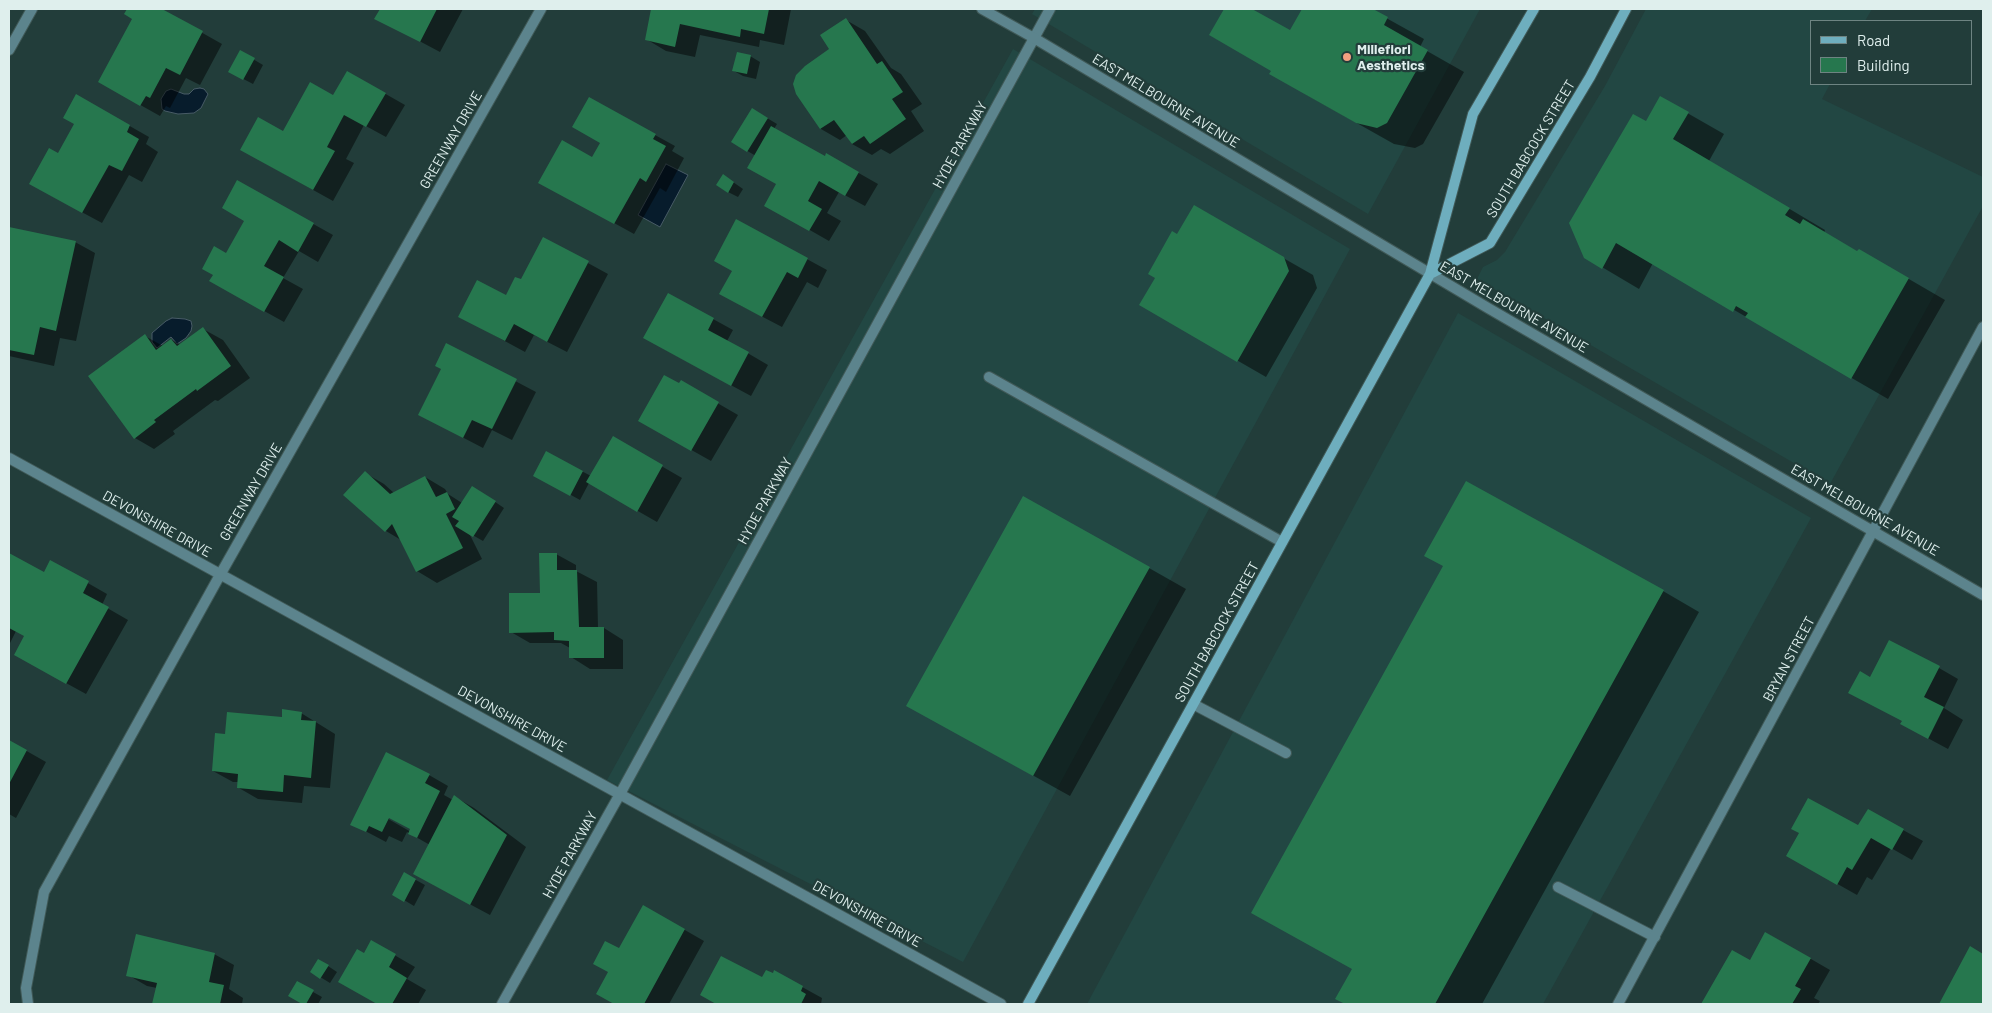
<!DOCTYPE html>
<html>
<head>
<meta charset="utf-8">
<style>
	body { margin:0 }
	#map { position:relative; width:1992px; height:1013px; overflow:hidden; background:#223d3a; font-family:Barlow,sans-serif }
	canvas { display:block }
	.frame { position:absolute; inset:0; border:10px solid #dfefed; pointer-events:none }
	.legend { position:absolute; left:1810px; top:20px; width:162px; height:65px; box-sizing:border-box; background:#223d3a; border:1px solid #6e8482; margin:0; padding:6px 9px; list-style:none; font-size:15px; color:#dfefed }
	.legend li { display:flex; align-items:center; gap:10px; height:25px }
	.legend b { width:25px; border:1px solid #6e8482 }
</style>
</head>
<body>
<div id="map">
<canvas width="1992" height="1013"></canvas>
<div class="frame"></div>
<ul class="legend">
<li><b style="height:6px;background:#6eaebe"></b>Road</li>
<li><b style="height:14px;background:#26774e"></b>Building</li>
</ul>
</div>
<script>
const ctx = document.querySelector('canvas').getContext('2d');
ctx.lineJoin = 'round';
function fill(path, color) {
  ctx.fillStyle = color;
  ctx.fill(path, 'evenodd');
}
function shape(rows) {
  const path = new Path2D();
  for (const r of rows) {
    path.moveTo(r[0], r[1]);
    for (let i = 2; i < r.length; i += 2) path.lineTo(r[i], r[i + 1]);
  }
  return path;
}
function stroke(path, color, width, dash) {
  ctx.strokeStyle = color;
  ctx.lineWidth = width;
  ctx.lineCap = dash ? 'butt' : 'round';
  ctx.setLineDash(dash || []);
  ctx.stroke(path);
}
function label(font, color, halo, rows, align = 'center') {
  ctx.font = font + ' Barlow,sans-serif';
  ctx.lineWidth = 4.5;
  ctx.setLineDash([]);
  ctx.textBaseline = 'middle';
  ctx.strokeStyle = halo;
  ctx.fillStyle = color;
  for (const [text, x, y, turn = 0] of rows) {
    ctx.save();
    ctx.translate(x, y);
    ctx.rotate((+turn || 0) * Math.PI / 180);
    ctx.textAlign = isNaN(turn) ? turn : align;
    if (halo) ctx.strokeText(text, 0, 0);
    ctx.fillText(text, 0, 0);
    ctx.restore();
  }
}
fill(shape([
	[1035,9,1480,9,1368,214,1032,14],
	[1646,9,1872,9,1865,21,1811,21,1811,84,1830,84,1822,99,1983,177,1983,206,1830,484,1477,279,1483,267,1497,260,1505,252,1605,86],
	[1013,49,1350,249,963,962,607,780],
	[1458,313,1811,518,1543,1004,1087,1004]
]), '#224743');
const water = shape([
	[200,88,204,89,208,94,201,108,194,113,178,114,165,111,162,109,161,99,166,91,171,89,184,94,189,94,194,89,200,88],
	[666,164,688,175,660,227,638,215,666,164],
	[172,318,185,319,191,321,192,326,191,331,186,338,177,344,171,337,157,348,152,342,152,333,166,321,172,318]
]);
fill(water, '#071c2c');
stroke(water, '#485b66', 1);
fill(shape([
	[128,9,160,9,222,44,200,85,186,78,170,108,166,106,160,116,119,93,134,19,125,14],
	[381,9,463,9,440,52,376,18],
	[653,9,791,9,784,45,760,40,759,47,700,35,695,57,666,51,646,39],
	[1225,9,1249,9,1290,32,1303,9,1370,9,1424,39,1420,47,1464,72,1423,144,1415,148,1394,144,1307,95,1272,70,1210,35],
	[846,20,865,31,891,68,901,74,922,104,911,111,924,131,890,154,881,149,872,155,852,144,847,135,840,140,821,129,797,94,831,50],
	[241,52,263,65,253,84,230,72],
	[750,56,760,62,756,79,743,76,734,71],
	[347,72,405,105,386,137,364,125,346,159,354,163,333,201,261,161,283,132,334,97],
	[77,96,149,137,146,144,158,152,142,182,129,175,102,223,50,195,58,155,76,124],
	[1661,98,1724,134,1709,161,1825,230,1824,233,1858,252,1859,250,1945,300,1888,399,1653,263,1639,289,1585,257,1646,123],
	[752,109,777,124,774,129,825,158,827,155,878,184,865,206,839,192,827,213,841,221,829,241,766,205,778,184,756,156,732,142],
	[655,135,675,146,672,151,684,158,666,192,660,188,634,234,558,192,593,159,601,143],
	[238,182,333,235,318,262,299,251,283,278,303,289,284,322,230,292,227,255,246,220],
	[733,182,743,189,738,197,728,192],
	[1194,207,1313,275,1317,288,1266,377,1141,305],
	[737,221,827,270,818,288,807,282,782,327,740,305,733,271],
	[9,228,75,242,95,253,76,341,60,338,54,366,9,356],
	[544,239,608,274,567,352,534,335,525,352,479,327,522,281],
	[713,319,733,330,727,341,768,365,751,396,664,349],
	[203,329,223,340,250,378,218,401,215,400,173,431,175,434,154,449,135,438,145,336,163,346,172,340,181,345],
	[447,345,536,392,512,440,492,430,483,448,439,425,442,369],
	[681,382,738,415,711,461,640,421],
	[613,438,682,478,657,522,589,483,580,500,535,475,547,453,591,476],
	[365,473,384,484,394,493,425,477,445,489,448,494,462,503,482,493,504,508,483,541,469,533,482,559,437,583,417,571,401,540,386,531],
	[9,554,44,573,51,562,107,594,102,605,128,620,86,694,35,666,26,636,16,631,9,645],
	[556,554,576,565,576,571,597,582,598,628,604,628,623,640,623,669,590,669,571,657,570,648,561,643,530,643,511,632,541,594],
	[1149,568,1186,589,1070,796,944,726],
	[1663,591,1699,612,1482,1004,1347,1004,1337,998],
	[1939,668,1958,679,1944,708,1963,720,1948,749,1922,735,1870,678],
	[301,713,335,734,330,788,304,786,302,803,258,799,239,788,239,782,233,782,213,771,283,718],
	[9,741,46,762,16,818,9,814],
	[429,775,448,786,444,795,453,800,455,797,474,808,526,847,490,915,434,885,430,845,407,832,402,842,389,836,386,842,352,824],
	[384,814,411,829,411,832,383,816],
	[1859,827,1903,830,1923,841,1912,860,1891,848,1872,880,1867,877,1857,895,1788,856],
	[405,874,425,885,414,906,394,894],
	[643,906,704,941,669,1004,616,1004,598,994],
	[1766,933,1830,970,1814,998,1820,1001,1818,1004,1703,1004,1732,952,1750,961],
	[372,942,415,967,407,979,426,990,418,1004,379,1004,340,981,364,955],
	[1970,948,1983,955,1983,1004,1941,1004],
	[214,954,234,965,229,989,243,998,242,1004,153,1004,157,988,147,986,128,975],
	[319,960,337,972,330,983,312,972],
	[775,972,822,998,821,1004,717,1004,774,975],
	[297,983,322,997,318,1004,304,1004,290,996]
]), '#0007');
fill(shape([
	[127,9,162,9,203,31,180,75,166,68,150,98,146,96,140,106,98,82,132,19,124,14],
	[380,9,437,9,420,42,374,19],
	[651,9,769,9,764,34,741,29,740,37,680,24,675,47,645,40],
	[1224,9,1252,9,1290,30,1302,9,1373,9,1388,17,1384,25,1428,50,1387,123,1377,128,1356,123,1269,74,1271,71,1209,35],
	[846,18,877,64,882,61,903,92,892,99,906,119,870,144,864,136,852,144,834,120,820,129,796,94,793,84,796,75,805,66,829,49,820,35],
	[240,50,255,58,243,80,228,72],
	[737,52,751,55,747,74,732,71],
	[347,71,386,93,366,127,344,115,327,147,335,151,313,190,240,150,258,117,283,131,310,82,333,95],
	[76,94,130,125,127,132,139,139,122,171,109,165,82,213,29,184,49,148,58,153,74,124,63,118],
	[1660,96,1689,112,1673,139,1790,208,1785,215,1800,224,1803,219,1857,251,1859,249,1909,278,1851,379,1745,317,1748,313,1736,306,1733,312,1616,243,1602,269,1584,258,1569,223,1633,114,1646,121],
	[589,97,656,134,653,139,666,146,646,182,640,178,614,224,538,183,562,140,592,157,600,143,572,127],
	[752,108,768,118,747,152,731,142],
	[771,126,825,156,826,153,859,172,845,196,819,181,808,201,822,209,809,231,764,206,776,184,747,168],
	[723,174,734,182,728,193,716,185],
	[237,180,314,223,298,252,279,240,264,266,284,277,264,312,209,281,213,275,202,269,214,246,226,253,244,221,222,208],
	[1194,205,1284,257,1289,271,1237,362,1139,305,1155,278,1148,274,1172,231,1177,234],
	[736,219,808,258,798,278,787,272,762,317,719,294,732,271,714,261],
	[9,227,76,241,56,331,40,327,34,355,9,350],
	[543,237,589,261,547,342,514,324,505,341,458,317,477,280,506,295,515,277,521,279],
	[668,293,714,318,708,330,749,352,731,386,643,338],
	[203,327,231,366,197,391,196,389,154,420,156,422,134,439,88,376,145,334,156,350,171,339,177,346],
	[446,343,517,379,492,429,472,420,463,438,418,415,441,369,435,366],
	[664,375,679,383,681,380,719,402,691,451,638,421],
	[613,436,663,465,637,512,586,482],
	[546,451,583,471,570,496,533,476],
	[365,471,390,494,425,476,436,497,447,492,455,509,446,514,463,548,416,572,392,524,385,532,343,495],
	[1466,481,1664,590,1435,1004,1345,1004,1335,999,1352,969,1251,913,1443,566,1424,556],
	[472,486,496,501,473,537,455,526,459,521,452,517],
	[1023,496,1150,567,1033,776,906,706],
	[9,553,44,572,50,560,89,581,83,593,109,607,66,684,14,655,24,636,9,628],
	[539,553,557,553,557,570,577,570,579,627,604,627,604,658,569,658,569,641,554,640,554,632,509,633,509,593,540,593],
	[1889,640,1940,666,1924,697,1944,707,1928,739,1900,724,1902,721,1848,693,1860,671,1870,677],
	[282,709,302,712,301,720,316,721,311,778,284,775,283,792,237,788,238,774,212,771,215,733,225,734,227,712,282,717],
	[9,740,27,750,9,784],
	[386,752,430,774,425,783,440,791,417,838,408,834,410,829,389,818,382,832,369,826,366,832,350,825],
	[454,795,507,835,470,905,413,874],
	[1808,798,1858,825,1868,809,1904,829,1892,850,1871,838,1852,870,1847,867,1837,885,1786,856,1799,833,1791,829],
	[404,872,416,879,404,902,392,895],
	[643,905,685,929,644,1004,614,1004,596,994,608,972,593,964,605,941,619,948],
	[1765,932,1811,958,1795,986,1801,989,1792,1004,1701,1004,1732,950,1750,960],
	[136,934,215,953,209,982,224,985,220,1004,152,1004,157,983,126,976],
	[371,940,396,954,389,967,407,978,392,1004,377,1004,338,982,357,949,364,953],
	[1970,946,1983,954,1983,1004,1939,1004],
	[721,956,762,977,766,970,773,973,774,970,803,986,801,991,806,994,801,1004,716,1004,700,995],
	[318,959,329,965,320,979,310,972],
	[297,981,314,990,306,1004,302,1004,288,996]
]), '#26774e');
const service = shape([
	[989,377,1282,542],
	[1193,704,1286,753],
	[1558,887,1655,937]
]);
const minor = shape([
	[9,50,32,9],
	[9,458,1001,1004],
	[28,1004,26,988,44,892,220,575,541,9],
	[502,1004,620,794,1050,9],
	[1618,1004,1983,327]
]);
const tertiary = shape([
	[982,9,1034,38,1488,308,1983,595]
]);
const secondary = shape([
	[1430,274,1490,243,1590,77,1626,9],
	[1028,1004,1430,274,1473,114,1534,9]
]);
stroke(service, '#405957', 12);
stroke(minor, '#405957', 12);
stroke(tertiary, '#405957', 12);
stroke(secondary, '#405957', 12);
stroke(service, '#5c848d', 10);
stroke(minor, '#5c848d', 10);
stroke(tertiary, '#5c848d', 10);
stroke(secondary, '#6eaebe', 10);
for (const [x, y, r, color] of [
	[1347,57,5,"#f2a080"]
]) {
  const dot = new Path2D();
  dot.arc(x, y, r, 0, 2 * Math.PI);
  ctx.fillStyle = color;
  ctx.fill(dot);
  stroke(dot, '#223d3a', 2);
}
label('bold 14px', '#dfefed', '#223d3a', [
	["Millefiori",1357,49],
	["Aesthetics",1357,65]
], 'left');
label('14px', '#dfefed', '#223d3a', [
	["EAST MELBOURNE AVENUE",1166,101,31],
	["GREENWAY DRIVE",451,140,-60],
	["HYDE PARKWAY",960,145,-61],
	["SOUTH BABCOCK STREET",1531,149,-59],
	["EAST MELBOURNE AVENUE",1514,307,30],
	["GREENWAY DRIVE",251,492,-60],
	["HYDE PARKWAY",765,501,-61],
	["EAST MELBOURNE AVENUE",1865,510,30],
	["DEVONSHIRE DRIVE",157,524,29],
	["SOUTH BABCOCK STREET",1217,632,-61],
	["BRYAN STREET",1789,659,-62],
	["DEVONSHIRE DRIVE",512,719,29],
	["HYDE PARKWAY",570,855,-61],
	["DEVONSHIRE DRIVE",867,914,29]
]);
</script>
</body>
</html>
